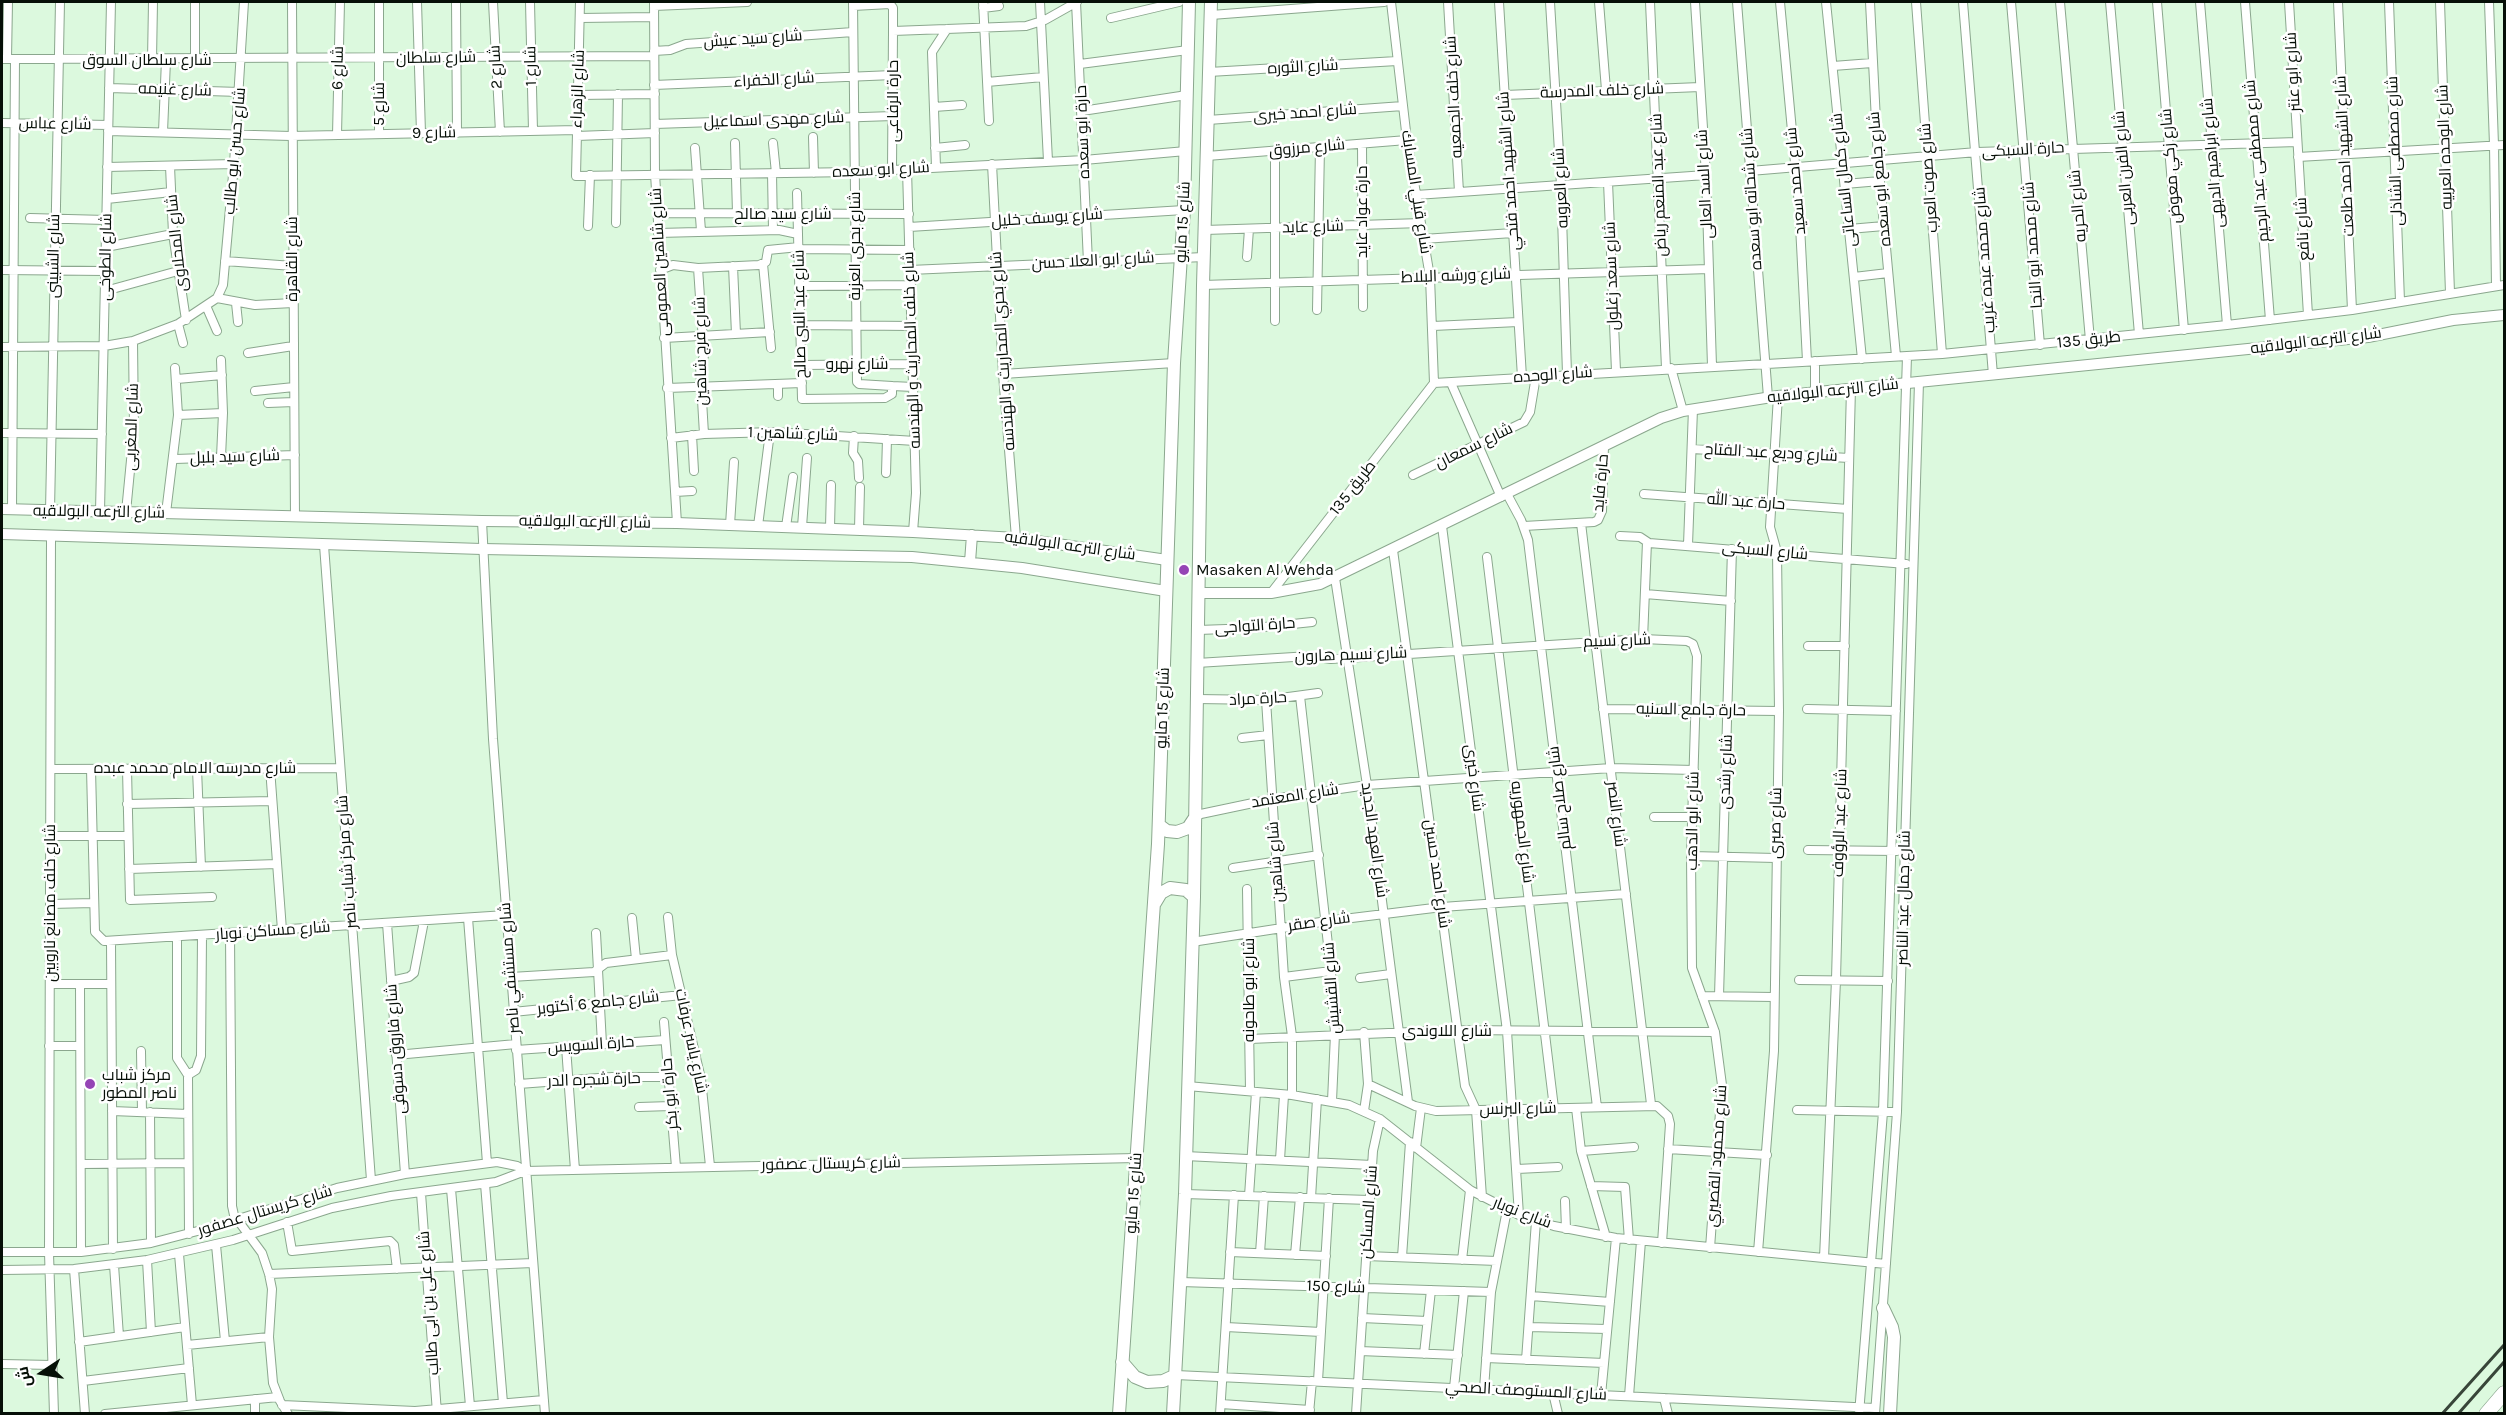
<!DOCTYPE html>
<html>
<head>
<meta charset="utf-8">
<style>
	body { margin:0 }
	#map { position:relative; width:2506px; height:1415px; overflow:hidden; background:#dcf9de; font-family:Karla,Cairo,sans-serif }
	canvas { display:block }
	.frame { position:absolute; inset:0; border:3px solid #060f07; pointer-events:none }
	.north { position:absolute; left:12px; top:1343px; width:60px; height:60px; -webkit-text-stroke:4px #fff; paint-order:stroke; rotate:258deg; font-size:16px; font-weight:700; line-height:24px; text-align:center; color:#060f07 }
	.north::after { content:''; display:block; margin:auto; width:21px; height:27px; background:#060f07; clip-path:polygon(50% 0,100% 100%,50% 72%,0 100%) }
</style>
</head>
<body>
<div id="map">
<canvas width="2506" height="1415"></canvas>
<div class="frame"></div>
<div class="north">ش</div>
</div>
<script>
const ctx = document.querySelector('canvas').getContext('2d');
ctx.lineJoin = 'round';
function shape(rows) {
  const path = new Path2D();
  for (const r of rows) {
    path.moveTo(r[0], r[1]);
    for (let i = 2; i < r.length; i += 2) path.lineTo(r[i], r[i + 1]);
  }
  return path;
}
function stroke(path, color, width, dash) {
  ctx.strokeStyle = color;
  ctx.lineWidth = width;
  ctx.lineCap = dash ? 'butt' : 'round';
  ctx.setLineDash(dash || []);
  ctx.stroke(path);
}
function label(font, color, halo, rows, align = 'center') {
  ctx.font = font + ' Karla,Cairo,sans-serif';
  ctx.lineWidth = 5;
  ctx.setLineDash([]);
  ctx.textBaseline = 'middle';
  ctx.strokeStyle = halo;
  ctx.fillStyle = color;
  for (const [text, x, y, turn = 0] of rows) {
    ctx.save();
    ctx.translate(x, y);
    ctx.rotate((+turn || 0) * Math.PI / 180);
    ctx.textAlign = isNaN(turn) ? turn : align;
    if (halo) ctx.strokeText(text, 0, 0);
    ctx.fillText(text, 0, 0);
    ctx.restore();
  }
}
const minor = shape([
	[292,2,295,517],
	[417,2,421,133],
	[456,2,457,133],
	[493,2,500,132],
	[530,2,533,131],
	[580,2,576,176,855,172,1084,160,1186,151],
	[654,2,655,174,677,523],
	[853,2,857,382,859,384,892,386],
	[983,2,989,121],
	[1040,2,1048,161],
	[1076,2,1088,262],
	[1391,2,1407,140,1430,277,1434,383],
	[1448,2,1459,192],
	[1499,2,1522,377],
	[1550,2,1561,185,1567,374],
	[1599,2,1606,90],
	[1650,2,1666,368],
	[1695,2,1706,175,1712,366],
	[1737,2,1768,397],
	[1780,2,1799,206,1807,361],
	[1826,2,1862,359],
	[1870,2,1878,161,1896,356],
	[1916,2,1942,354],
	[1963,2,1993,375],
	[2011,2,2040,345],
	[2060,2,2090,340],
	[2110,2,2139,334],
	[2157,2,2184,330],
	[2200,2,2227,325],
	[2245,2,2270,320],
	[2289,2,2308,315],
	[2338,2,2352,310],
	[2389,2,2400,301],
	[2440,2,2450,293],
	[2489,2,2494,145,2496,286],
	[654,6,747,2],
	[853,6,890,4,893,8,893,31,1026,26,1045,20,1077,2],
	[983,8,999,6],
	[1211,15,1384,2],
	[580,18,654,17],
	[1111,18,1179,2],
	[654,51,670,50,686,44,853,32],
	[2,59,654,56],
	[7,59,8,2],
	[152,60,153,2],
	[195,60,195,2],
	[1080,64,1188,50],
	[1833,66,1872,63],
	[1209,72,1397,61],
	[987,82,1043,77],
	[654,85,893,75],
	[109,88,240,92],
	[578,95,655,94],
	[1505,95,1700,87],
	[934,107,962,105],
	[1082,111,1187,95],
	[1208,120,1403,106],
	[2,123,108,125],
	[655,124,893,116],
	[108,131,291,136,577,130],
	[163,132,166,60],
	[379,134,379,2],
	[337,135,340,2],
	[577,136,655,133],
	[813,137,814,173],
	[735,143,737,213],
	[773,143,776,173],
	[1362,144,1363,307],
	[695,148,701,231],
	[935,148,965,145],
	[1207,156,1407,140],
	[2298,157,2504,145],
	[992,164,1003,374,1016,538],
	[170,166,173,234,186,320],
	[107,167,234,164],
	[936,167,932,52,947,29],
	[907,169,916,493,913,532],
	[892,170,893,31],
	[1750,171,1977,152,2297,142],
	[772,173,773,230],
	[1608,182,1616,371],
	[1845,184,1880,181],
	[797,193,802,399,885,398,892,394,892,386,913,387],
	[1416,195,1706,175],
	[107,199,171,192],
	[657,213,909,214],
	[30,218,106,220],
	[616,223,618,94],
	[588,226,590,175],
	[909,227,1184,210],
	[1849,229,1884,226],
	[1205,230,1421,223],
	[658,233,779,230,798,234],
	[1423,239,1513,233],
	[106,247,173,234],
	[799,249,910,250],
	[1247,257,1249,229],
	[225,261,293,266],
	[763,264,771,348],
	[733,266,736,334],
	[698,268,704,356,700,366,704,434],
	[2,270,105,271],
	[660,270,673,265,698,268,759,265,766,262,768,250,799,247],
	[910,270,1204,257],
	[1854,277,1888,273],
	[1203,285,1709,269],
	[800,286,911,285],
	[105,291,178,271],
	[217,298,255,305,293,303],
	[236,303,238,322],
	[207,308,217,331],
	[1317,310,1320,147],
	[1275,321,1275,151],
	[178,324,183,343],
	[801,325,912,326],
	[1433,326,1518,322],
	[664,338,770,332],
	[2,347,104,346,133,341,178,324,217,298,223,285,234,164,244,2],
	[248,353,293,346],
	[1815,361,1815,392],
	[801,365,913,364],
	[1671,368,1683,411],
	[1003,374,1174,363],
	[177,379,222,375],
	[1434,383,1942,354,2227,325,2352,310,2504,285],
	[1451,383,1501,497],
	[667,388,802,383],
	[255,391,294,387],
	[778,396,778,384],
	[268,403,294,402],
	[178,415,223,413],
	[2,433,102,434],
	[692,435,694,471],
	[854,436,853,453,858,461,859,478],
	[671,438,704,434,774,432,915,441],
	[1692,449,1849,458],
	[221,457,223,413,221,360],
	[175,459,295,455],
	[886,473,887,439],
	[1413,475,1524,422,1530,412,1536,376],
	[675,492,692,491],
	[1507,494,1521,520,1528,540,1597,1107],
	[1644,494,1848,509],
	[12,510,15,59],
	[50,511,60,2],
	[100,512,111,2],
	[126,512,134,429,133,341],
	[166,513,178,415,175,368],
	[482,521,493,739,545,1414],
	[1581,523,1651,1104],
	[730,525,734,462],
	[758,526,770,432],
	[1442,526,1507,1031,1519,1215],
	[1524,526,1594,522,1598,520,1602,511,1604,446],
	[786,527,793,477],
	[802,527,807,458],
	[830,528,831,485],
	[859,529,860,487],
	[51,535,49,1253,54,1414],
	[1620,536,1640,537,1649,543,1906,564],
	[324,545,371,1180],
	[1688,545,1693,409],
	[1393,550,1465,1086,1476,1110,1482,1197],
	[1487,557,1554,1108],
	[1335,578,1367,785,1408,1102],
	[1271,593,1434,383],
	[1645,594,1731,601],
	[1198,630,1255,628,1312,622],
	[1643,639,1647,542],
	[1808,646,1845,646],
	[1197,663,1310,656,1331,659,1643,639,1687,641,1693,644,1697,656,1691,856,1692,968,1715,1032,1722,1085,1710,1248],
	[1300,696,1331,971,1335,1034,1332,1101],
	[1197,699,1266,700,1318,693],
	[1266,700,1284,977,1292,1036,1292,1095],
	[1603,709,1779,711],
	[1807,709,1896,711],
	[1242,738,1268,735],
	[270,768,282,930],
	[51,769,340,768],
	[91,769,95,932,104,941,506,915],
	[127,769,130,900,212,897],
	[197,769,201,867],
	[127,804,272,801],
	[1196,815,1272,799,1367,785,1611,768,1694,770],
	[1654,817,1692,817],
	[50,836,128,836],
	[1808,850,1897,851],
	[1691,856,1776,858],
	[1233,868,1319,855],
	[129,869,277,864],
	[1247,889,1250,1091],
	[50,904,94,903],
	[668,917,672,955,701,1079,710,1166],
	[468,918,487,1163],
	[632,918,636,959],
	[387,923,405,1174],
	[596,933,602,1044],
	[230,934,232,1206,234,1215,262,1253,269,1274,272,1289,269,1337,273,1383,280,1401,288,1414],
	[177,937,177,1058,188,1075,189,1234],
	[111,942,113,1249],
	[1192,942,1327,921,1442,907,1626,894],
	[511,977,594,972,606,963,672,955],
	[1284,977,1331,971],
	[1360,978,1391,974],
	[1799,980,1888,981],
	[391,981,409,977,414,973,424,921],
	[50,984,111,984],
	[80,984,81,1252],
	[1702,996,1774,997],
	[1719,996,1732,549],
	[513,1012,682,995],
	[664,1022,676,1167],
	[1364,1032,1368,1084,1364,1111],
	[1250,1039,1458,1030,1715,1032],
	[49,1046,80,1046],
	[566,1047,575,1170],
	[516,1050,665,1040],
	[141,1051,142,1112],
	[396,1055,516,1044],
	[188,1075,196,1070,201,1056,202,936],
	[519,1084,612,1077,669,1077],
	[1368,1084,1415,1106,1436,1111,1657,1106,1668,1116,1670,1124,1662,1243],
	[1187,1086,1292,1095,1349,1105,1380,1119,1470,1190,1519,1215,1554,1226,1616,1238,1886,1264],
	[639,1107,671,1106],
	[1576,1108,1581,1151,1606,1237],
	[1797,1110,1897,1112],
	[112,1111,188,1114],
	[150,1112,151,1243],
	[1416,1148,1421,1108],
	[1668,1149,1767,1155],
	[1581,1151,1634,1147],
	[1185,1156,1372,1165],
	[1280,1160,1284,1095],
	[81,1164,188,1163],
	[1517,1169,1558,1167],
	[485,1184,503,1403],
	[1591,1186,1625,1187,1629,1240],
	[451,1189,470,1406],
	[421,1193,437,1413],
	[1185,1194,1369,1200],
	[1249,1196,1256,1092],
	[1311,1198,1317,1099],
	[1565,1201,1566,1229],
	[287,1222,292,1251,390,1241,394,1245,397,1269],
	[216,1245,225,1341],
	[2,1252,81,1252,151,1243,213,1227,337,1188,405,1174,497,1162,517,1166,525,1171],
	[1230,1252,1326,1256],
	[1758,1252,1774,1051,1779,711,1777,552,1770,527,1778,396],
	[1260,1253,1264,1196],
	[179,1254,192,1405],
	[1295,1255,1300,1197],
	[1366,1256,1497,1261],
	[1402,1257,1410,1142],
	[1824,1258,1836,980,1851,388],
	[147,1260,151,1332],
	[1462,1260,1470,1190],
	[114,1265,119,1336],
	[74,1269,85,1414],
	[2,1270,74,1269,147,1260,233,1240,332,1208,391,1196,496,1182,525,1171,1136,1158],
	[269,1274,533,1263],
	[1181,1282,1491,1292],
	[1531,1296,1610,1302],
	[1362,1318,1427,1321],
	[1226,1327,1321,1332],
	[1529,1327,1607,1329],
	[79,1342,185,1327],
	[187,1345,269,1337],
	[1360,1351,1458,1355],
	[1424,1354,1431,1290],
	[1486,1358,1604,1363],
	[1526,1360,1536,1221],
	[2,1364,52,1365],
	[1176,1375,1875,1408],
	[83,1381,189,1368],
	[1318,1381,1329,1198],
	[1454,1388,1464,1291],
	[1484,1389,1491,1292,1507,1210],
	[1553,1393,1558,1414],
	[1601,1395,1616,1238],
	[1629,1396,1641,1241],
	[1664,1398,1668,1414],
	[255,1399,255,1414],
	[1221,1404,1310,1410],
	[282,1405,415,1411,544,1400],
	[1309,1413,1312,1381],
	[105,1414,278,1397],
	[1220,1414,1234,1195],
	[1356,1414,1373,1151,1380,1119],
	[1859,1414,1883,1112,1907,356],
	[1875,1414,1897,1112,1919,382]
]);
const tertiary = shape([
	[2,509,482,521,677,523,913,532,1016,538,1167,560],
	[2,534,482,549,912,557,1022,568,1166,591],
	[970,562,972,535],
	[1198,593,1271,593,1320,584,1661,418,1683,411,1778,396,2368,337,2453,320,2504,315]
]);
const secondary = shape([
	[1159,825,1167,831,1177,832,1188,828,1196,816],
	[1155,903,1161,893,1170,888,1186,890,1194,897],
	[1883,1308,1892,1327,1894,1337,1890,1414],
	[1122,1362,1135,1377,1147,1382,1163,1381,1176,1375],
	[1119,1414,1158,844,1174,363,1184,210,1189,2],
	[1173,1414,1185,1194,1194,897,1203,285,1211,2]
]);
const primary = shape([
	[2486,1414,2504,1393]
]);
stroke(minor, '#8ba78e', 10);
stroke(tertiary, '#8ba78e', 12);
stroke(secondary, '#8ba78e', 14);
stroke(primary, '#8ba78e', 15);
stroke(minor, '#fff', 8);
stroke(tertiary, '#fff', 10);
stroke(secondary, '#fff', 12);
stroke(primary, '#fff', 14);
stroke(shape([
	[2442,1414,2504,1345],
	[2458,1414,2504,1362]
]), '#384539', 3);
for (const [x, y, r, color] of [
	[1184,570,6,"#9545b5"],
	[90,1084,6,"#9545b5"]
]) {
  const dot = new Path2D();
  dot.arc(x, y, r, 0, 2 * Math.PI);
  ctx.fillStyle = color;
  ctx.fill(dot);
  stroke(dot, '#fff', 2);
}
label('16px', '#060f07', '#fff', [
	["شارع سيد عيش",753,39,-4],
	["شارع سلطان",436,58,-1],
	["شارع سلطان السوق",147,60],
	["شارع 1",531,66,-91],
	["شارع 2",496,67,-93],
	["شارع الثوره",1303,67,-3],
	["شارع 6",338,68,-89],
	["شارع ابو عنتر",2293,72,-93],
	["شارع الخفراء",774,80,-3],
	["شارع الزهراء",578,89,-88],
	["شارع غنيمه",175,90,2],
	["شارع خلف المدرسة",1602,91,-2],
	["شارع خلف الجمعيه",1454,97,-93],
	["حارة الرفاعى",893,101,-90],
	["شارع 5",379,104,-90],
	["شارع احمد خيرى",1305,113,-4],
	["شارع مهدى اسماعيل",774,120,-2],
	["شارع عباس",55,124,1],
	["حارة ابو سعده",1083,132,-92],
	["شارع 9",434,133,-1],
	["شارع الوحده العربيه",2445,147,-92],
	["شارع مرزوق",1307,148,-5],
	["حارة السبكى",2023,150,-3],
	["شارع حسن ابو طالب",235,151,-85],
	["شارع مصطفى الشاذلى",2395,151,-92],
	["شارع الشهيد احمد طلعت",2345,156,-93],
	["شارع مصطفى عبد الرحيم",2257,161,-95],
	["شارع ابراهيم الديهى",2213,163,-95],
	["شارع زكي معوض",2171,166,-95],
	["شارع الفرن العربى",2124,168,-95],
	["شارع ابو سعده",881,170,-3],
	["شارع الشهيد احمد فتحي",1509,171,-94],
	["شارع صوت العرب",1929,178,-94],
	["شارع جامع ابو سعده",1880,179,-95],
	["شارع كمال الساعاتى",1844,180,-96],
	["شارع احمد سعيد",1796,181,-95],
	["شارع السد العالى",1705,184,-93],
	["شارع عبد المنعم رياض",1659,185,-92],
	["شارع العروبه",1561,188,-93],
	["شارع قبلي المسابك",1416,192,81],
	["شارع شحاته ابو سعده",1752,199,-94],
	["شارع الحريه",2078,206,-95],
	["حارة عواد عايد",1362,212,-90],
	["شارع سيد صالح",783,214],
	["شارع يوسف خليل",1047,218,-4],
	["شارع 15 مايو",1183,222,-87],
	["شارع عايد",1313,227,-2],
	["شارع نافع",2303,229,-93],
	["شارع المحلاوى",177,243,-96],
	["شارع محمد ابو النجا",2033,245,-94],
	["شارع بحرى العزبة",855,246,-90],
	["شارع الشبينى",54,256,-89],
	["شارع الطوخى",106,257,-89],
	["شارع القاهرة",292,259,-90],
	["شارع محمد عبده غريب",1985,260,-94],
	["شارع ابو العلا حسن",1093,261,-3],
	["شارع شاهين العمومى",660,262,-93],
	["شارع ورشه البلاط",1456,276,-2],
	["شارع سعد زغلول",1612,276,-92],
	["شارع عبد النبى صالح",800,314,-91],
	["طريق 135",2089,340,-6],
	["شارع الترعه البولاقيه",2316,341,-7],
	["شارع خلف المحاريث و الهندسه",912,350,-92],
	["شارع فرج شاهين",701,351,-91],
	["شارع بحري المحاريث و الهندسه",1003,351,-94],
	["شارع نهرو",857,364],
	["شارع الوحده",1553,375,-4],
	["شارع الترعه البولاقيه",1833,391,-6],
	["شارع المغربى",132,427,-88],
	["شارع شاهين 1",793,434,2],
	["شارع سمعان",1474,446,-26],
	["شارع وديع عبد الفتاح",1771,453,3],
	["شارع سيد بلبل",235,457,-2],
	["حارة فايد",1601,483,-85],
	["طريق 135",1353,488,-52],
	["حارة عبد الله",1746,502,4],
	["شارع الترعه البولاقيه",99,512,1],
	["شارع الترعه البولاقيه",585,522,1],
	["شارع الترعه البولاقيه",1070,546,8],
	["شارع السبكى",1765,551,5],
	["حارة التواجى",1255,626,-4],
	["شارع نسيم",1617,641,-2],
	["شارع نسيم هارون",1351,655,-2],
	["حارة مراد",1258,699,-3],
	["شارع 15 مايو",1163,708,-88],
	["حارة جامع السنيه",1691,710,1],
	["شارع مدرسه الامام محمد عبده",195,768],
	["شارع رشدى",1726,772,-88],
	["شارع خيرى",1474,778,83],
	["شارع المعتمد",1295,796,-9],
	["شارع صلاح سالم",1560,798,-97],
	["شارع النصر",1616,814,83],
	["شارع ابو الدهب",1693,821,-89],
	["شارع صبرى",1776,823,-89],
	["شارع عبد الرؤوف",1840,823,-88],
	["شارع الجمهوريه",1522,832,83],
	["شارع العهد الجديد",1374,840,82],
	["شارع مركز شباب ناصر",347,862,-94],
	["شارع شاهين",1276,862,-94],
	["شارع احمد حسين",1437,874,82],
	["شارع جمال عبد الناصر",1904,898,-89],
	["شارع خلف مصانع ناروبين",50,903,-90],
	["شارع صقر",1319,922,-8],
	["شارع مساكن نوبار",273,931,-4],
	["شارع مستشفي ناصر",510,968,-94],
	["شارع القشيش",1332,988,-94],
	["شارع ابو طاحونه",1249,990,-90],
	["شارع جامع 6 أكتوبر",598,1003,-6],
	["شارع اللاوندى",1447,1031],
	["شارع ياسر عرفات",691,1041,78],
	["حارة السويس",591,1045,-4],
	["شارع فاروق دسوقى",396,1049,-94],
	["حارة شجره الدر",594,1080,-2],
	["حارة ابو بكر",670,1094,-95],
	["شارع البرنس",1518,1109,-1],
	["شارع محمود القصيري",1717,1156,-86],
	["شارع كريستال عصفور",831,1164,-1],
	["شارع 15 مايو",1134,1193,-86],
	["شارع كريستال عصفور",265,1211,-17],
	["شارع المساكن",1369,1212,-86],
	["شارع نوبار",1522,1213,21],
	["شارع 150",1336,1287,2],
	["شارع على بن ابى طالب",429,1303,-94],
	["شارع المستوصف الصحي",1526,1391,3]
]);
label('16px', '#060f07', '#fff', [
	["Masaken Al Wehda",1196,570],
	["مركز شباب",102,1075],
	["ناصر المطور",102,1093]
], 'left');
</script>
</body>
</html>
